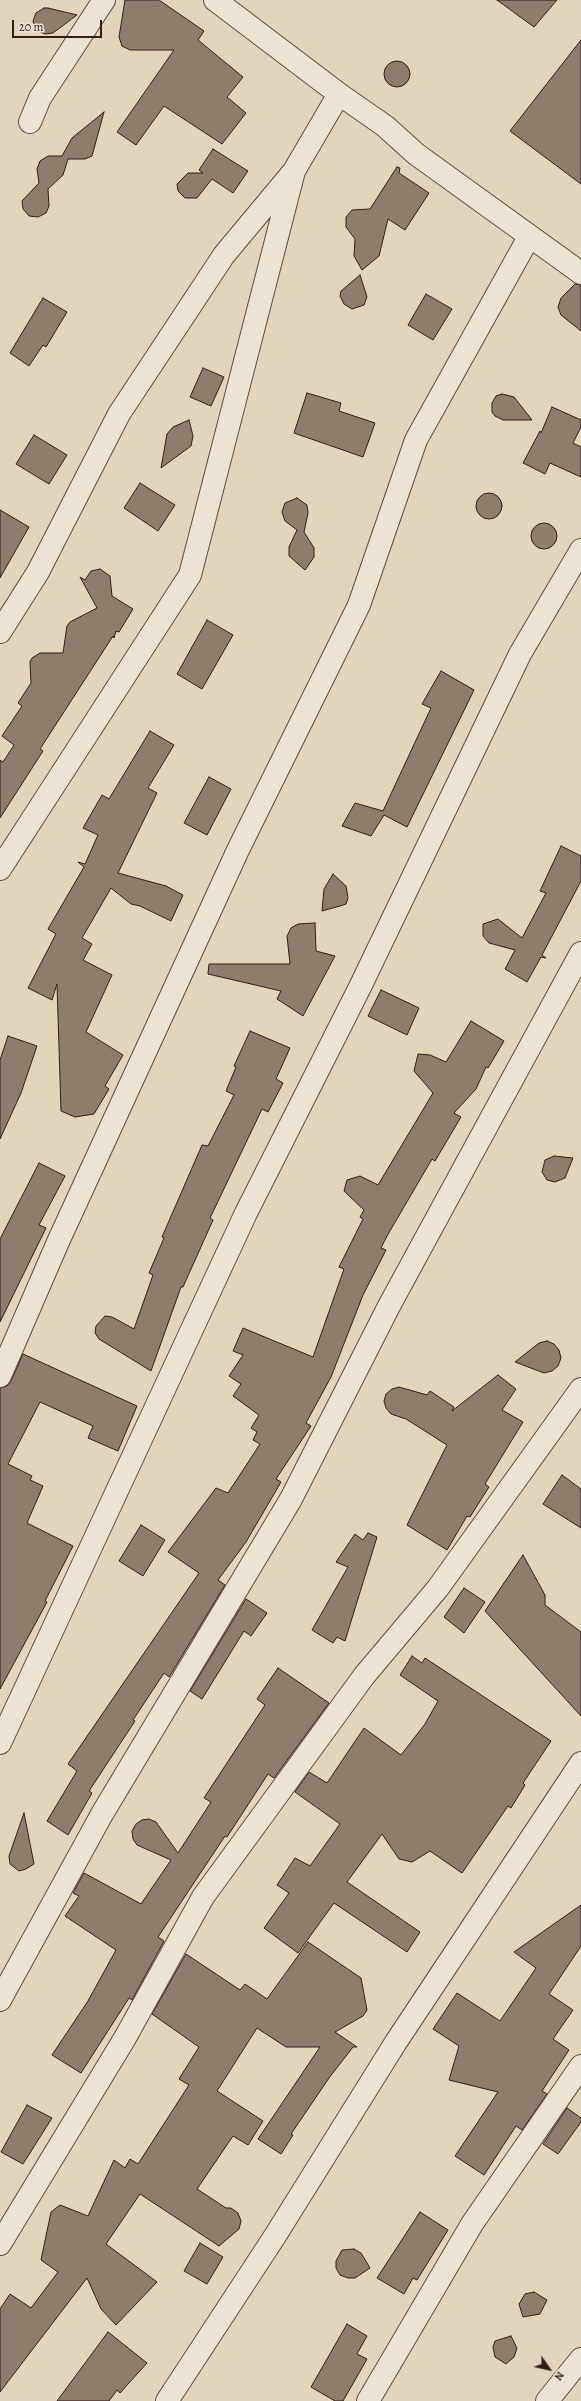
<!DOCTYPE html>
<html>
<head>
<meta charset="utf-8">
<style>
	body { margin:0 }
	#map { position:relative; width:581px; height:2401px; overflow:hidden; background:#e1d5bc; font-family:Alegreya,serif }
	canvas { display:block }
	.north { position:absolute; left:529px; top:2349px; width:40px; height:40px; -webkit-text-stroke:3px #ece4d3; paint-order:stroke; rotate:124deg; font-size:11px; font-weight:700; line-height:16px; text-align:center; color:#331d15 }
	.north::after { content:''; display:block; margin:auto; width:14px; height:18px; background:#331d15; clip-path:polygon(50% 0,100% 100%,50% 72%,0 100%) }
	.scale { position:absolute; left:12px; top:20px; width:90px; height:18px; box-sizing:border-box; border:2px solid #331d15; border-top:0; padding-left:5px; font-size:12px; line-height:14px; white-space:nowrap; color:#331d15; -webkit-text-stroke:3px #ece4d3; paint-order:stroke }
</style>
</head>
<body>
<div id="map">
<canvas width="581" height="2401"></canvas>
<div class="north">N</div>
<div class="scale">20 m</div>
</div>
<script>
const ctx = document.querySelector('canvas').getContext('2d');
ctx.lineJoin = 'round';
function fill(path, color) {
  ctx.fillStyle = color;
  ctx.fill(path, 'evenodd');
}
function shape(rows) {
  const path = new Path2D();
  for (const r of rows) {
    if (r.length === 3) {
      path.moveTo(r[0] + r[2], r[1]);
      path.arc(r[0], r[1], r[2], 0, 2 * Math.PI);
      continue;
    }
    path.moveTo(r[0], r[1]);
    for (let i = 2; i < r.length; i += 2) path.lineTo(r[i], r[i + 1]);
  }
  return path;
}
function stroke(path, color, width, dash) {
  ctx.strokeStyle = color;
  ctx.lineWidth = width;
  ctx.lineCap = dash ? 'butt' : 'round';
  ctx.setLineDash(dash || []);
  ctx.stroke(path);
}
const building = shape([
	[125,0,159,0,204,31,198,40,243,77,227,97,246,113,222,144,164,106,136,145,117,132,174,50,130,50,122,46,119,37,125,0],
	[497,0,557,0,534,27,497,0],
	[44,8,48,8,77,15,53,33,45,34,36,30,33,21,36,13,44,8],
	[581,40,581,184,510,131,581,40],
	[397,74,13],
	[104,112,92,156,85,159,68,159,63,175,48,189,49,206,46,213,38,217,29,216,23,209,22,201,39,183,37,169,40,161,48,156,62,156,72,138,104,112],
	[213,149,248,171,233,193,212,179,197,198,185,198,178,191,177,184,188,173,203,173,199,170,213,149],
	[397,167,400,168,399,173,429,193,405,230,388,219,379,256,362,270,354,256,355,239,346,227,346,217,352,210,370,209,397,167],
	[360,275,367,297,364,305,352,309,344,304,340,296,341,291,360,275],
	[575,284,581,285,581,331,561,315,558,307,561,298,575,284],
	[426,294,452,309,433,340,408,325,426,294],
	[43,298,67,312,46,347,43,345,29,366,10,353,43,298],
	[203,368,224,377,211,406,190,397,203,368],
	[307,393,341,403,339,411,375,423,363,457,294,433,307,393],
	[502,394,514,397,532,420,503,420,495,416,492,412,492,403,496,396,502,394],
	[552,407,581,420,581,427,573,443,581,447,581,477,550,463,545,474,523,463,540,431,541,433,552,407],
	[189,420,193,436,191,446,161,468,167,434,173,427,189,420],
	[34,435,67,455,49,484,16,464,34,435],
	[140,483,175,505,158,531,124,508,140,483],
	[489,506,13],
	[297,498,307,505,308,513,304,532,314,548,314,557,305,570,289,556,289,547,297,530,285,521,282,512,285,503,297,498],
	[0,510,29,527,0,578,0,510],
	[544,536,13],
	[100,569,110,576,112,596,133,609,119,632,116,631,114,638,113,636,40,749,43,751,0,818,0,760,3,762,14,745,2,736,22,706,18,703,31,683,30,662,32,658,40,653,63,653,67,626,70,622,97,608,80,577,85,580,91,571,100,569],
	[207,620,233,635,202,689,177,674,207,620],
	[441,671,474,690,407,827,384,815,371,836,342,826,355,803,383,811,431,708,422,704,441,671],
	[150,731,174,745,148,788,157,793,118,873,166,886,183,895,171,921,140,906,131,904,111,888,82,938,92,944,83,960,112,975,86,1032,123,1055,105,1086,109,1089,94,1114,75,1117,61,1111,57,984,52,1000,28,988,56,934,48,929,84,867,78,862,85,864,98,835,83,828,102,795,109,799,150,731],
	[209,777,231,789,207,835,184,823,209,777],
	[561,846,581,856,581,881,542,955,546,958,541,957,527,982,505,969,515,950,489,943,483,936,483,924,498,919,522,938,546,893,540,891,561,846],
	[333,874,346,886,348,898,346,904,340,906,322,911,324,889,333,874],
	[315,923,316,951,335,956,303,1016,277,999,281,991,208,974,209,964,290,964,287,936,291,928,298,924,315,923],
	[381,990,419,1008,407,1035,368,1016,381,990],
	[471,1021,504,1041,488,1068,486,1067,476,1089,454,1113,461,1117,435,1161,432,1159,387,1236,381,1248,386,1250,363,1295,331,1377,306,1423,311,1426,276,1479,281,1482,246,1542,218,1580,225,1585,169,1677,164,1673,133,1720,135,1721,89,1791,92,1793,68,1835,47,1821,77,1771,68,1764,199,1573,168,1552,216,1488,228,1493,260,1444,253,1440,257,1432,251,1428,259,1415,233,1396,241,1384,229,1376,243,1355,233,1351,243,1328,313,1357,344,1269,339,1267,363,1219,360,1217,364,1210,344,1191,347,1180,360,1176,378,1185,433,1093,414,1071,418,1054,430,1055,446,1062,471,1021],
	[250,1031,290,1048,276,1079,283,1083,268,1112,262,1109,210,1218,213,1220,183,1287,181,1287,151,1371,99,1339,95,1333,96,1326,105,1316,112,1317,134,1329,153,1275,149,1273,164,1238,162,1237,202,1145,208,1146,234,1095,226,1091,236,1067,234,1066,250,1031],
	[8,1036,37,1046,21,1093,0,1139,0,1060,8,1036],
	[554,1156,573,1158,565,1178,555,1182,547,1180,542,1172,545,1160,554,1156],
	[39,1163,65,1176,39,1225,46,1228,0,1322,0,1239,39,1163],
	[547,1341,554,1344,559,1350,561,1358,558,1366,552,1371,544,1373,515,1362,539,1343,547,1341],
	[23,1354,137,1406,118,1451,88,1438,93,1426,40,1402,8,1464,32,1476,30,1480,43,1486,27,1523,73,1546,45,1601,47,1602,0,1689,0,1388,7,1386,11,1381,23,1354],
	[498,1375,516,1389,502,1410,523,1422,485,1484,489,1487,470,1517,467,1516,447,1550,407,1525,447,1445,406,1419,391,1414,386,1408,384,1401,386,1394,392,1389,399,1387,427,1395,430,1391,454,1407,452,1411,498,1375],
	[562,1475,581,1489,581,1528,543,1504,562,1475],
	[141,1525,165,1540,143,1576,119,1561,141,1525],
	[368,1533,377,1537,345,1641,337,1637,333,1643,312,1630,348,1567,336,1562,355,1534,363,1540,368,1533],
	[523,1555,545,1595,545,1605,581,1632,581,1716,485,1611,523,1555],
	[464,1588,485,1602,464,1633,444,1617,464,1588],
	[246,1599,267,1613,251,1636,244,1631,202,1699,190,1691,246,1599],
	[412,1656,422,1663,425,1658,551,1741,523,1783,525,1785,511,1808,508,1806,462,1873,430,1851,412,1862,399,1859,382,1834,347,1882,420,1932,407,1952,334,1903,298,1953,264,1928,289,1893,277,1885,295,1858,310,1866,340,1824,295,1792,309,1772,327,1783,364,1728,401,1755,425,1724,438,1701,400,1675,412,1656],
	[278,1668,329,1703,274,1778,268,1774,227,1837,225,1836,158,1937,164,1941,132,2000,129,1998,81,2073,52,2055,88,2001,116,1950,65,1916,79,1896,73,1893,84,1873,141,1904,171,1860,137,1845,133,1839,132,1831,136,1824,142,1820,149,1819,156,1822,178,1853,211,1802,204,1798,265,1705,257,1699,278,1668],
	[24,1813,34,1864,26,1869,19,1871,10,1864,9,1856,24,1813],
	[581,1905,581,1946,549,1994,573,2010,553,2039,569,2050,542,2091,547,2094,522,2130,516,2126,484,2175,455,2156,498,2092,449,2080,459,2046,433,2029,457,1993,500,2021,536,1968,514,1952,581,1905],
	[308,1942,361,1978,367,2010,363,2016,335,2032,357,2047,353,2047,329,2078,291,2134,293,2135,281,2154,258,2139,320,2047,286,2047,257,2028,217,2091,263,2121,248,2145,233,2136,197,2189,226,2208,231,2208,238,2213,241,2221,239,2229,219,2246,140,2194,106,2244,157,2282,116,2325,101,2309,87,2278,0,2392,0,2309,10,2294,31,2308,58,2272,41,2260,51,2212,60,2205,88,2216,114,2160,125,2168,130,2159,138,2164,189,2085,179,2079,199,2047,152,2014,186,1954,240,1990,245,1984,267,1999,308,1942],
	[27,2105,52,2118,23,2164,1,2152,27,2105],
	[567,2108,581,2118,581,2122,558,2154,543,2144,567,2108],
	[420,2212,448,2230,417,2280,413,2278,404,2294,377,2278,420,2212],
	[200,2243,223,2257,207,2284,184,2271,200,2243],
	[354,2249,361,2253,370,2268,355,2278,348,2278,340,2275,336,2268,336,2261,342,2250,354,2249],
	[534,2292,547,2300,540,2314,523,2317,519,2304,525,2294,534,2292],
	[347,2324,367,2336,357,2354,367,2359,343,2401,335,2401,311,2387,347,2324],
	[108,2332,147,2363,120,2393,117,2390,109,2401,57,2401,108,2332],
	[511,2336,517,2348,514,2357,506,2364,495,2357,493,2347,495,2341,511,2336]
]);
fill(building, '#8d7d6c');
stroke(building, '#331d15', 1);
const minor = shape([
	[215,0,339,94,385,126,416,154,581,273],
	[30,122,40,98,104,0],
	[0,632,38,572,119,414,224,255,294,171,339,94],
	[0,869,190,575,294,171],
	[0,1376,58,1242,238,850,359,605,416,440,529,237],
	[0,1743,246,1213,360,987,520,654,581,550],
	[0,2000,102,1814,291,1499,389,1306,581,953],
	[0,2244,125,2038,203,1897,364,1676,438,1588,581,1389],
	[167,2401,275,2236,396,2042,581,1763],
	[368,2401,472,2224,581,2066],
	[547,2401,581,2359]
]);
stroke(minor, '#5e4b3f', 24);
stroke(minor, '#ece4d3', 22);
</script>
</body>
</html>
